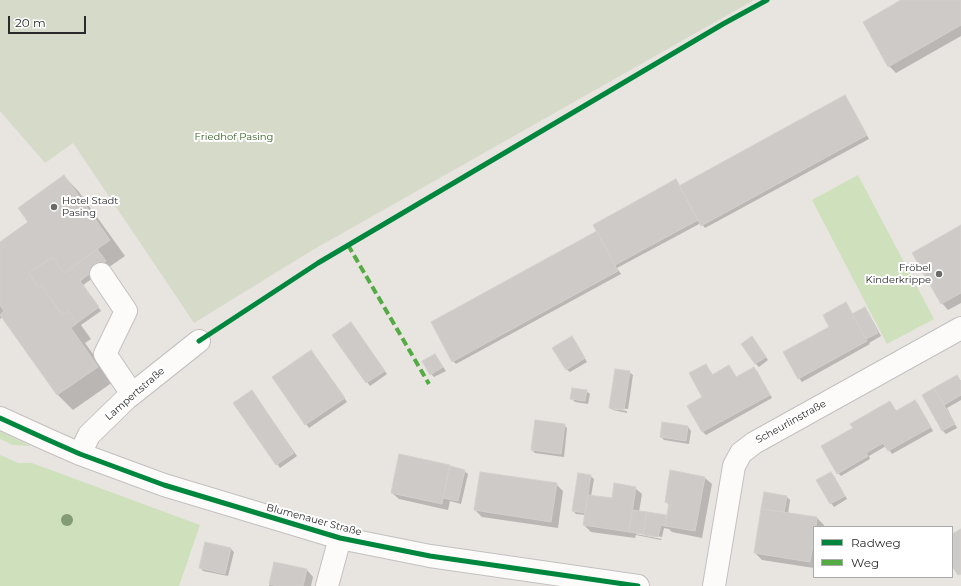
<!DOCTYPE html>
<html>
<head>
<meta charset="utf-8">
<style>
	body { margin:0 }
	#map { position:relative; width:961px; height:586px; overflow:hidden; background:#e8e4e0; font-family:Montserrat,sans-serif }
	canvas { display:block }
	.legend { position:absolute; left:813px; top:526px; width:140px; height:52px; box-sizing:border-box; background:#fff; border:1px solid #aaa; margin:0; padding:5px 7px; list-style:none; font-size:12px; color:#2a2a2a }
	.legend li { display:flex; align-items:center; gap:8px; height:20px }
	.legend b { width:20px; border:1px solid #aaa }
	.scale { position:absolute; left:8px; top:16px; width:78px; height:18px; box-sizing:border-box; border:2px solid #2a2a2a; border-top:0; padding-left:5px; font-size:12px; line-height:14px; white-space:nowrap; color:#2a2a2a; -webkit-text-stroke:3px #fff; paint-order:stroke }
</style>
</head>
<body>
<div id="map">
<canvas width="961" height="586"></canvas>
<ul class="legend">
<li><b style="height:5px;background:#00873e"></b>Radweg</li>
<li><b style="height:5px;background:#53ab44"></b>Weg</li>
</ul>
<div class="scale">20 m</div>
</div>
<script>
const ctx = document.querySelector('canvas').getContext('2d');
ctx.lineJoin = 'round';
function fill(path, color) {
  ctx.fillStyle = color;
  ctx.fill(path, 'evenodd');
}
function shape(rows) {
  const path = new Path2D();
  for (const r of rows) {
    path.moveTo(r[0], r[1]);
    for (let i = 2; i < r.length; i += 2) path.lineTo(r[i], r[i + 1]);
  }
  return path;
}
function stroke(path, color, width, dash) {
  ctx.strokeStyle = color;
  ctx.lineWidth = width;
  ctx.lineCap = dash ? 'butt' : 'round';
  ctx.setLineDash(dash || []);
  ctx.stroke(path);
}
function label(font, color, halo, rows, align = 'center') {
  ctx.font = font + ' Montserrat,sans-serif';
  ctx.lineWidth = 4;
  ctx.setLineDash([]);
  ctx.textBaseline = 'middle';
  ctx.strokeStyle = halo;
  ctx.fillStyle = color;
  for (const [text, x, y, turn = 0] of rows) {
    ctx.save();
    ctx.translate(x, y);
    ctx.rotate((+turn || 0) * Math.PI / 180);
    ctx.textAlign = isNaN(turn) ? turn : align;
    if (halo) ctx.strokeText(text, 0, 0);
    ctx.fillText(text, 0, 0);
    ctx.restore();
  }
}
fill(shape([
	[858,175,934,319,887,344,812,200],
	[0,431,16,439,31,446,13,445,0,439],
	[0,455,18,463,32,463,200,525,179,586,0,586]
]), '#cee1bc');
fill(shape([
	[0,0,754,0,311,251,194,323,73,143,45,163,0,111]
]), '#d6dbc9');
fill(shape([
	[903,0,961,0,961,36,896,73,889,66],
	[845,96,848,100,869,139,705,228,701,223,617,268,621,274,456,364,453,361,598,231,676,181,680,186],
	[64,176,79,192,125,256,83,285,101,311,81,325,91,339,85,343,113,382,73,410,58,395,3,317,0,319,0,243,29,223],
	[961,226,961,303,948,310,942,303],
	[846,304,853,315,865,309,868,312,881,336,869,343,870,344,802,382,799,378],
	[351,324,387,374,370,386,334,335],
	[575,341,587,362,570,372,566,369],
	[755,341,768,360,759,367,756,364],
	[311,351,347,402,309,428,273,377],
	[435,355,446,371,434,377,431,374],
	[706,365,713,375,729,366,737,378,754,368,757,371,772,398,706,435,703,432],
	[629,372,633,375,628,409,612,407,612,409,627,411,627,413,613,410,610,407],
	[957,376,961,381,961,400,947,408,957,428,946,434,943,431,923,395],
	[586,391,590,394,588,404,575,402,571,398],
	[255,395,297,456,280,468,234,404],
	[915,401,918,404,933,431,892,454,886,446,869,456,870,459,841,476,838,473,854,429,890,403,897,411],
	[662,423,688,427,691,431,689,444,664,440,661,437],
	[564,425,567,428,564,457,535,453,532,450],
	[450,466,451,468,464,471,468,474,461,504,450,501,448,510,399,499,392,493],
	[831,473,834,476,847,499,834,507,831,503],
	[590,476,594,479,591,496,613,499,635,488,642,494,639,512,666,516,667,517,669,505,666,502,705,478,712,484,702,538,672,532,669,529,664,528,662,537,636,532,636,534,662,539,661,540,636,535,635,538,591,532,584,525,586,515,576,514,573,511],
	[556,484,563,491,558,528,482,517,475,510],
	[765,493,787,497,790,500,788,514,817,518,824,525,823,527,814,527,814,568,762,560,755,553],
	[206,543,231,549,234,552,228,576,203,571,200,567],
	[275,563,307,570,313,577,311,586,269,586]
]), '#0003');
const building = shape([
	[901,0,961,0,961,25,888,67,863,22,901,0],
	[845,95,867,135,701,226,679,186,845,95],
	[64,175,110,240,64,273,52,257,29,273,38,287,41,285,62,315,68,311,77,323,71,328,98,367,57,395,0,315,4,311,0,305,0,242,28,222,18,208,64,175],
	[676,179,698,220,615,265,593,225,676,179],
	[961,225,961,293,941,304,912,253,961,225],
	[597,231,618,271,452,362,431,322,597,231],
	[97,249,106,261,80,281,99,307,77,323,68,311,62,315,41,285,38,287,29,273,52,257,64,273,97,249],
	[846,302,867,341,798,379,783,352,829,327,823,315,846,302],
	[865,307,878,333,866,339,852,314,865,307],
	[351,322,385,371,366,383,332,335,351,322],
	[572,336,585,358,566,370,552,348,572,336],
	[752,336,766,357,755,364,741,344,752,336],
	[311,350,345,398,305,425,272,377,311,350],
	[435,354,443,367,430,375,422,361,435,354],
	[706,364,712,375,729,365,736,377,754,367,770,395,702,432,687,406,702,397,689,373,706,364],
	[615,369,630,371,624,410,609,408,615,369],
	[957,375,961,382,961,395,944,405,934,388,957,375],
	[572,388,587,390,585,401,570,399,572,388],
	[934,388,955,424,942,431,922,395,934,388],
	[252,390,294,453,276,465,233,403,252,390],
	[915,400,931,427,888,451,883,443,866,453,868,456,837,474,821,446,853,428,850,424,890,401,896,411,915,400],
	[535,420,565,424,561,454,531,450,535,420],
	[662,422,688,426,686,441,660,437,662,422],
	[399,454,450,465,442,504,391,493,399,454],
	[450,466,465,470,458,501,443,498,450,466],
	[670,470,705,477,695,531,665,526,669,503,665,502,670,470],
	[480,472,557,483,551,522,474,510,480,472],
	[831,472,845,496,830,504,816,480,831,472],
	[578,473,591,475,585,513,572,511,578,473],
	[614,483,636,487,629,532,583,525,588,495,612,498,614,483],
	[764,492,787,496,784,512,761,509,764,492],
	[761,509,817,517,816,527,814,527,814,539,810,562,754,553,761,509],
	[632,510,647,512,643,534,629,532,632,510],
	[647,512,666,515,665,526,661,525,658,537,643,535,647,512],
	[961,529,961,574,958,575,952,566,952,534,961,529],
	[205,542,231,548,225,574,199,568,205,542],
	[274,562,307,569,303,586,278,586,269,584,274,562]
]);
fill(building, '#cdcac7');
stroke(building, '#d3d0cc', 1);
const minor = shape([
	[101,274,126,311,105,354,132,394],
	[0,418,46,439,80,454,164,485,340,538,430,556,638,586],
	[80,454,89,435,126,399,199,341],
	[327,586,340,538],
	[714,586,734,466,741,453,754,443,961,328]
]);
stroke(minor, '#c2c1c1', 24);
stroke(minor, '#fcfbfa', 22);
stroke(shape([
	[348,245,429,384]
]), '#53ab44', 4, [8, 4]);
stroke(shape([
	[199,341,318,263,723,24,767,0],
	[0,418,46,439,80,454,164,485,340,538,430,556,638,586]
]), '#00873e', 5);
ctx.fillStyle = '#849c76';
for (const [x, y] of [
	[67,520]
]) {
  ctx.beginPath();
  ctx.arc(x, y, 6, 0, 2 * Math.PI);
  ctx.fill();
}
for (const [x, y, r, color] of [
	[54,207,4,"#6c6b6a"],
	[939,274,4,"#6c6b6a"]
]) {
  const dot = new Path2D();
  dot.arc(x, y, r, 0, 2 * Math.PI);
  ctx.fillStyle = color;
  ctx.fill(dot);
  stroke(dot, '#fff', 1.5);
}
label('10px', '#33621f', '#fff', [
	["Friedhof Pasing",234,137]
]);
label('10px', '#2a2a2a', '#fff', [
	["Hotel Stadt",62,201],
	["Pasing",62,213],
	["Fröbel",931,268,"right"],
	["Kinderkrippe",931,280,"right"]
], 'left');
label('10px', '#2a2a2a', '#fff', [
	["Lampertstraße",135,394,-41],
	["Scheurlinstraße",791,422,-29],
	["Blumenauer Straße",314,520,15]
]);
</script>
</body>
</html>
